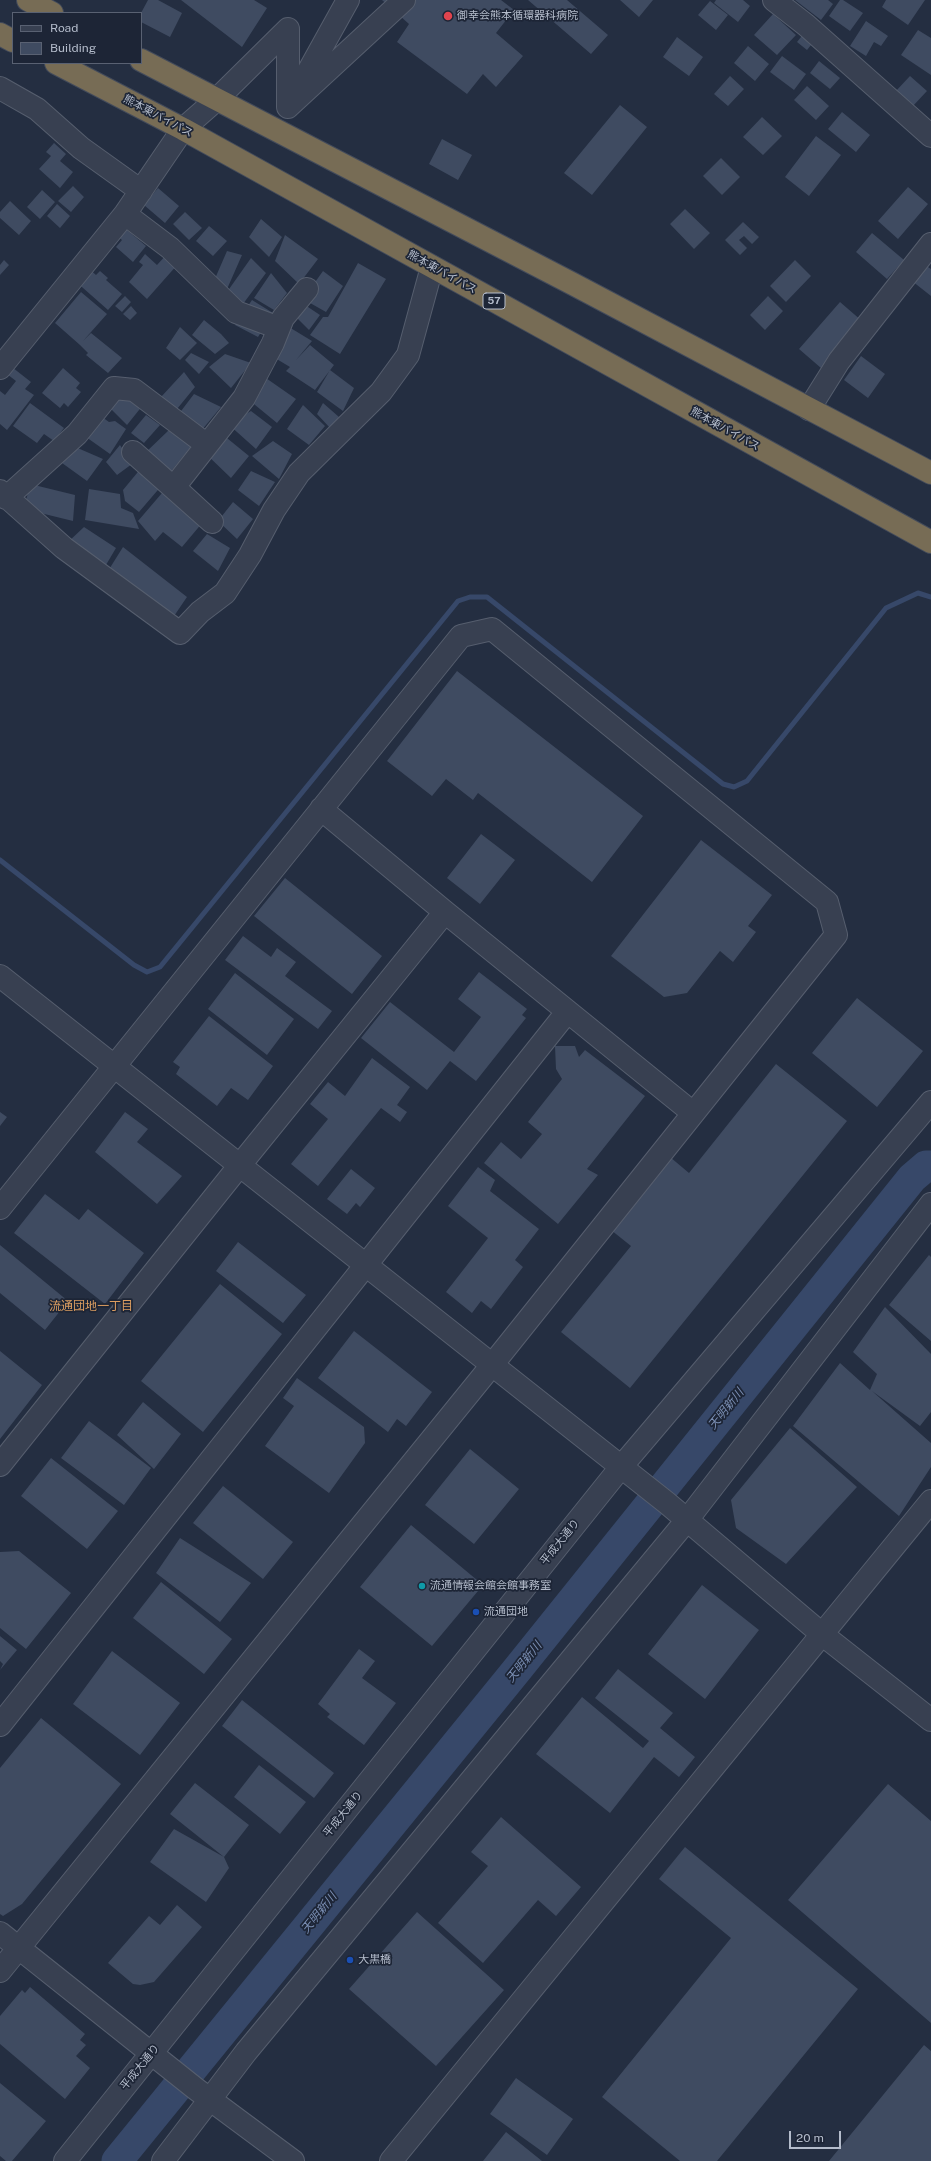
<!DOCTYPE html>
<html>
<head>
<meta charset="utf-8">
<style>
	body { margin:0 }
	#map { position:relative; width:931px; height:2161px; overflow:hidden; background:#242e41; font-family:"Public Sans",sans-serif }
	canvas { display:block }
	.legend { position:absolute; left:12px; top:12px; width:130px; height:52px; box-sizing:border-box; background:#1d2536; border:1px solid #596172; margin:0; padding:5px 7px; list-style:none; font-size:12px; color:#b4bccb }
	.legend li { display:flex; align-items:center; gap:8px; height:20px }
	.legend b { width:20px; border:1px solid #596172 }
	.scale { position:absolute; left:789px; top:2131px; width:52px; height:18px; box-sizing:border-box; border:2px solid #b4bccb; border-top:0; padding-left:5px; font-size:12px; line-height:14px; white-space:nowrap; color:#b4bccb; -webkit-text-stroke:3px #1d2536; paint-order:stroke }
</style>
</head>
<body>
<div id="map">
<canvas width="931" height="2161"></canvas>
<ul class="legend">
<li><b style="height:5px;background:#384051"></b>Road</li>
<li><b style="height:11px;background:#3f4b61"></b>Building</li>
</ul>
<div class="scale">20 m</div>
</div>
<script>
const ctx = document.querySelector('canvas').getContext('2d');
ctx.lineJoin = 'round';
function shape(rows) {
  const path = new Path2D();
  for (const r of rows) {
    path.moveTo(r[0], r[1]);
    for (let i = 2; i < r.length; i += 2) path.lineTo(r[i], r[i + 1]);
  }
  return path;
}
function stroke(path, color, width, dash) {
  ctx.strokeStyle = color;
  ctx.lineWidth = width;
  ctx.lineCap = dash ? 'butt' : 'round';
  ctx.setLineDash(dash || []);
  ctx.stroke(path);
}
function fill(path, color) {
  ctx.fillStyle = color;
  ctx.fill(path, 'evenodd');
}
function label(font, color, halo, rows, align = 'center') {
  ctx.font = font + ' "Public Sans","Noto Sans JP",sans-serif';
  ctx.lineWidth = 3.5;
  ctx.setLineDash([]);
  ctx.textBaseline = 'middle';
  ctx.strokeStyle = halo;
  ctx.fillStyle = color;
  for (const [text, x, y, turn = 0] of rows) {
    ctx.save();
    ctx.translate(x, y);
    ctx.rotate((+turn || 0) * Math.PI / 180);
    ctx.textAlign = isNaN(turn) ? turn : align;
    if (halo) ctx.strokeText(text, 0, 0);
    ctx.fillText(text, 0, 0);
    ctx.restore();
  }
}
stroke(shape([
	[0,860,134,965,147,972,160,967,458,601,470,597,487,597,723,784,734,787,747,781,886,608,918,593,931,597]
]), '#374869', 5);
stroke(shape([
	[117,2161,516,1671,912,1178,926,1166,931,1166]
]), '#374869', 31);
fill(shape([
	[148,0,158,0,182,13,170,37,141,22,141,13],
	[181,0,254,0,267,8,242,47],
	[382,0,501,0,514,10,496,33,523,56,496,87,483,74,467,94,397,42,409,24],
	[528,0,567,0,608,35,591,54],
	[620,0,653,0,639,17],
	[716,0,743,0,750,6,738,22,714,3],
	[795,0,828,0,833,4,821,20],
	[840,0,843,0,863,13,850,31,829,16],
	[886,0,925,0,908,25,882,7],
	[710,1,728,15,716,30,698,15],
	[773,14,796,35,777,55,754,35],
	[866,21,888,36,881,46,874,42,866,56,850,46],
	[918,30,931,38,931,75,901,55],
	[805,32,815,40,807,50,797,42],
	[677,37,703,57,689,76,663,57],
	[748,46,769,64,755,81,734,63],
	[782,56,806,74,794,90,770,72],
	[819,61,840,78,830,89,810,73],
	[730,76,744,89,728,106,714,94],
	[910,76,927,91,912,107,895,92],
	[807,86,829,106,816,120,794,100],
	[620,105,647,127,592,195,564,173],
	[842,112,870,135,856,152,828,129],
	[762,117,782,136,763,155,743,137],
	[816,136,841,155,809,196,785,177],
	[442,139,472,155,458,180,429,164],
	[54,143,66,154,60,161,73,172,60,188,39,169,51,156,46,152],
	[721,158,740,177,722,195,703,176],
	[73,186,84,197,71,212,58,201],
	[908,187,928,204,898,239,878,221],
	[158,188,179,206,165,223,144,205],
	[42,190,55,202,40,219,27,207],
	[10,201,31,221,19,235,0,218,0,212],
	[57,204,70,216,60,228,47,216],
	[685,209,710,233,694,249,670,224],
	[185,212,202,228,189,240,173,224],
	[261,219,282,237,269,257,249,237],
	[743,222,759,237,752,244,744,236,739,240,747,248,740,255,725,240],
	[122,226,146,246,133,262,116,247,122,240,115,234],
	[209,226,227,241,213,256,196,241],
	[872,233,904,260,887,279,856,252],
	[285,235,318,259,299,284,275,261],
	[227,251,242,255,220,305,207,297],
	[145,254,157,265,167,254,178,264,147,299,129,282,143,265,139,262],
	[251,258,266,273,243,304,227,292],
	[4,260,9,265,0,275,0,265],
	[795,260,811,276,786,302,770,286],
	[358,263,386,279,340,354,310,335,323,317,328,317],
	[925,265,931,269,931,296,912,281],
	[86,266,96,275,100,271,108,278,106,280,122,294,108,310,74,280],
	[323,271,343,286,326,312,303,299],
	[271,273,287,293,274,310,254,298],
	[81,292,107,314,83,341,91,333,122,358,108,373,86,355,88,353,80,345,55,323],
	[125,296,131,302,122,312,115,306],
	[768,296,783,311,765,330,750,315],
	[252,300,273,313,258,337,235,325],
	[840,302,862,321,821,368,799,349],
	[305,305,320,315,309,330,293,314],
	[131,306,137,313,130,320,123,314],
	[204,320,221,334,229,343,215,354,192,335],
	[284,324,312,341,296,360,310,345,334,365,315,390,286,371,290,367,270,355],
	[180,327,197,343,180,360,166,348],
	[191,353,209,362,199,374,185,360],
	[225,354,251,363,231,388,209,367],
	[861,356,885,374,868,398,844,380],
	[8,364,31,382,25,389,34,395,7,430,0,424,0,391,5,395,16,381,3,371],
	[63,368,80,383,76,388,81,392,68,407,64,403,60,408,42,393],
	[330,370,354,388,343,411,317,392],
	[184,372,195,387,177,409,161,397],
	[263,376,296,399,277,423,249,400],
	[118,381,143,405,127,425,107,405],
	[194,394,221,407,201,431,178,415],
	[30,403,64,428,54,441,44,434,37,443,13,426],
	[323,403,339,417,331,429,317,414],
	[303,405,325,426,309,445,287,429],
	[251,411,272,427,256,449,228,424],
	[146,415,160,425,144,443,131,433],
	[102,417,109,422,115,421,126,429,110,454,86,437],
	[169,430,193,444,168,475,144,454],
	[222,434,249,456,231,478,205,453],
	[273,441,292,454,279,479,252,456],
	[120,445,132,464,117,475,106,462],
	[73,446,103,459,87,481,62,463],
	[142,467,163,484,139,512,125,501,123,490],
	[251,471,275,482,259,506,238,490],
	[30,484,75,495,73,521,24,509],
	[168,486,203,522,182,547,163,532,155,541,138,521],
	[89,489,120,494,121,508,133,513,139,529,85,520],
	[233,502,253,519,237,539,218,521],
	[84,527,116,548,103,570,67,543],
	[207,534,230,548,218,571,193,551],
	[123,547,187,597,172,619,108,571],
	[457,671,643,816,592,882,478,793,473,800,446,779,432,796,387,761],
	[481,834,515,860,480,904,447,878],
	[701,840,772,895,748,926,756,932,733,962,720,951,687,993,664,997,611,956],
	[285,878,382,956,352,994,254,916],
	[243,936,271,957,277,948,296,962,285,976,332,1011,318,1029,225,960],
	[479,972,527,1009,522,1015,526,1018,476,1081,450,1061,427,1090,361,1038,390,1002,454,1052,481,1017,458,999],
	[235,973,294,1019,267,1055,208,1009],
	[857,998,923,1051,877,1107,812,1053],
	[209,1016,273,1066,248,1100,231,1088,217,1106,176,1074,180,1067,173,1062],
	[555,1046,575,1046,579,1057,585,1050,645,1096,587,1169,598,1175,558,1224,484,1163,501,1142,521,1159,542,1134,528,1122,562,1079,556,1069],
	[372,1058,410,1087,397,1105,407,1112,400,1122,381,1108,318,1186,291,1164,328,1119,310,1104,328,1082,345,1096],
	[776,1064,847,1121,630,1388,561,1332,631,1246,611,1230,670,1157,689,1173],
	[0,1112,7,1117,0,1126],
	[125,1112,148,1129,137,1142,182,1176,157,1204,95,1152],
	[478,1167,495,1180,490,1191,539,1229,515,1260,523,1267,491,1309,481,1301,472,1313,446,1292,488,1238,448,1206],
	[351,1169,375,1188,360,1207,356,1203,347,1214,327,1199],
	[45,1194,79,1220,88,1209,144,1253,105,1304,14,1233],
	[238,1242,306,1295,283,1323,216,1271],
	[0,1245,68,1301,45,1330,0,1293],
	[929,1255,931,1257,931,1341,889,1305],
	[220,1284,282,1334,203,1432,141,1381],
	[885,1307,931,1354,931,1412,920,1426,872,1391,931,1443,931,1467,899,1516,793,1426,840,1363,870,1390,877,1374,853,1352],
	[354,1331,432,1392,406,1426,397,1419,388,1432,318,1378],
	[0,1351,42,1385,0,1439],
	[297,1378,364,1427,365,1443,329,1493,265,1446,294,1406,283,1398],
	[143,1402,181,1434,154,1469,117,1435],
	[89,1421,151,1468,124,1505,61,1458],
	[790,1428,857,1487,786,1564,736,1528,731,1500],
	[470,1449,519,1489,474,1544,425,1505],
	[51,1458,118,1511,87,1549,21,1496],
	[223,1486,293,1542,263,1579,193,1523],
	[411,1525,483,1585,432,1646,360,1587],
	[180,1538,251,1583,220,1622,156,1573],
	[19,1551,71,1593,26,1649,0,1628,0,1552],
	[161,1582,232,1639,204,1674,133,1618],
	[702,1585,759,1630,705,1699,648,1654],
	[0,1636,17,1650,0,1670,3,1664,0,1661],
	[359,1649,375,1661,362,1678,396,1703,364,1745,327,1717,330,1714,318,1704],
	[112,1651,180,1703,140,1755,73,1704],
	[618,1669,673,1713,660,1728,695,1757,679,1777,654,1757,610,1813,536,1754,582,1697,643,1748,649,1741,595,1698],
	[242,1700,334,1773,314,1798,222,1726],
	[41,1718,121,1784,22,1904,3,1916,0,1914,0,1768],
	[259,1765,306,1802,280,1834,234,1797],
	[195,1783,249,1825,224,1857,170,1814],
	[888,1784,931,1821,931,2023,788,1900],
	[501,1817,581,1887,556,1916,538,1900,483,1963,438,1923,488,1866,471,1852],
	[174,1829,224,1857,229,1868,206,1902,150,1862],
	[685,1847,858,1989,717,2161,680,2161,602,2097,731,1938,659,1879],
	[177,1905,202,1927,154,1982,140,1985,133,1984,108,1963,149,1916,160,1925],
	[417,1912,504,1990,436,2066,349,1989],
	[30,1987,85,2034,80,2040,86,2045,76,2056,90,2068,65,2099,0,2044,0,2016,22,1990,25,1993],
	[924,2045,931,2051,931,2161,829,2161],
	[516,2078,573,2119,547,2155,490,2114],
	[0,2083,46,2121,12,2161,6,2161,0,2156],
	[506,2132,542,2161,483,2161]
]), '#3f4b61');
const minor = shape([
	[774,0,806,25,931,136],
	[0,88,37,109,81,148,141,191],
	[298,90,348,0],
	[288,107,404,0],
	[125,214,170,248,236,312,279,328],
	[0,368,125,214,183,129,216,100,288,29,288,107],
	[809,409,839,361,931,244],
	[133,452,212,522,174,487,244,398,273,343,283,318,307,289],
	[0,491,64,548,180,633,200,612,225,593,250,555,274,510,299,473,381,392,408,355,432,267],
	[6,498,77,434,114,388,134,390,207,445],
	[321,809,445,912,693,1113],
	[0,976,667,1503,823,1635,931,1720],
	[0,1208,461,636,492,629,827,902,836,935,492,1365,0,1971],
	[0,1465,240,1165,445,912],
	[0,1725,567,1012],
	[0,1933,196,2089,293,2161],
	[65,2161,621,1467,931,1102],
	[163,2161,246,2052,687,1520,931,1204],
	[391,2161,931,1501]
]);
const highway = shape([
	[28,0,52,13],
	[0,34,13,41],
	[141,60,573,284,931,473],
	[56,63,183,129,931,542]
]);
stroke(minor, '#565e6e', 24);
stroke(highway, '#434b5b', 24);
stroke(minor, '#384051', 22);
stroke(highway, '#776c55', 22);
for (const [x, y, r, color] of [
	[448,16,5,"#e0444e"],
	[422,1586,4,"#0f9aa8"],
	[476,1612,4,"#1a4fb4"],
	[350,1960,4,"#1a4fb4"]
]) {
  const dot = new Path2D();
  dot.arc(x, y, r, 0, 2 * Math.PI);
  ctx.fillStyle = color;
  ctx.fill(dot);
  stroke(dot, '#1d2536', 1.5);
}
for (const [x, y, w] of [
	[494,301,22]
]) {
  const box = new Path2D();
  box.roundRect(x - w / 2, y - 8, w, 16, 3);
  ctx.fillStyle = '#1d2536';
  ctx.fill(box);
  stroke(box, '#b4bccb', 1);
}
label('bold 10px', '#b4bccb', null, [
	["57",494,301]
]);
label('11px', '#b4bccb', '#1d2536', [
	["御幸会熊本循環器科病院",457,16],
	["流通情報会館会館事務室",430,1586],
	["流通団地",484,1612],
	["大黒橋",358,1960]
], 'left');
label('11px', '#b4bccb', '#1d2536', [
	["熊本東バイパス",158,116,28],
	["熊本東バイパス",442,272,29],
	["熊本東バイパス",725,429,29],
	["平成大通り",560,1542,-51],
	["平成大通り",343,1814,-51],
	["平成大通り",140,2067,-51]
]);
label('12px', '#db9d60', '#1d2536', [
	["流通団地一丁目",91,1306]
]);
label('italic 12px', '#7b8fb4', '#1d2536', [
	["天明新川",726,1409,-51],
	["天明新川",524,1662,-51],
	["天明新川",319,1913,-51]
]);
</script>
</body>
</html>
